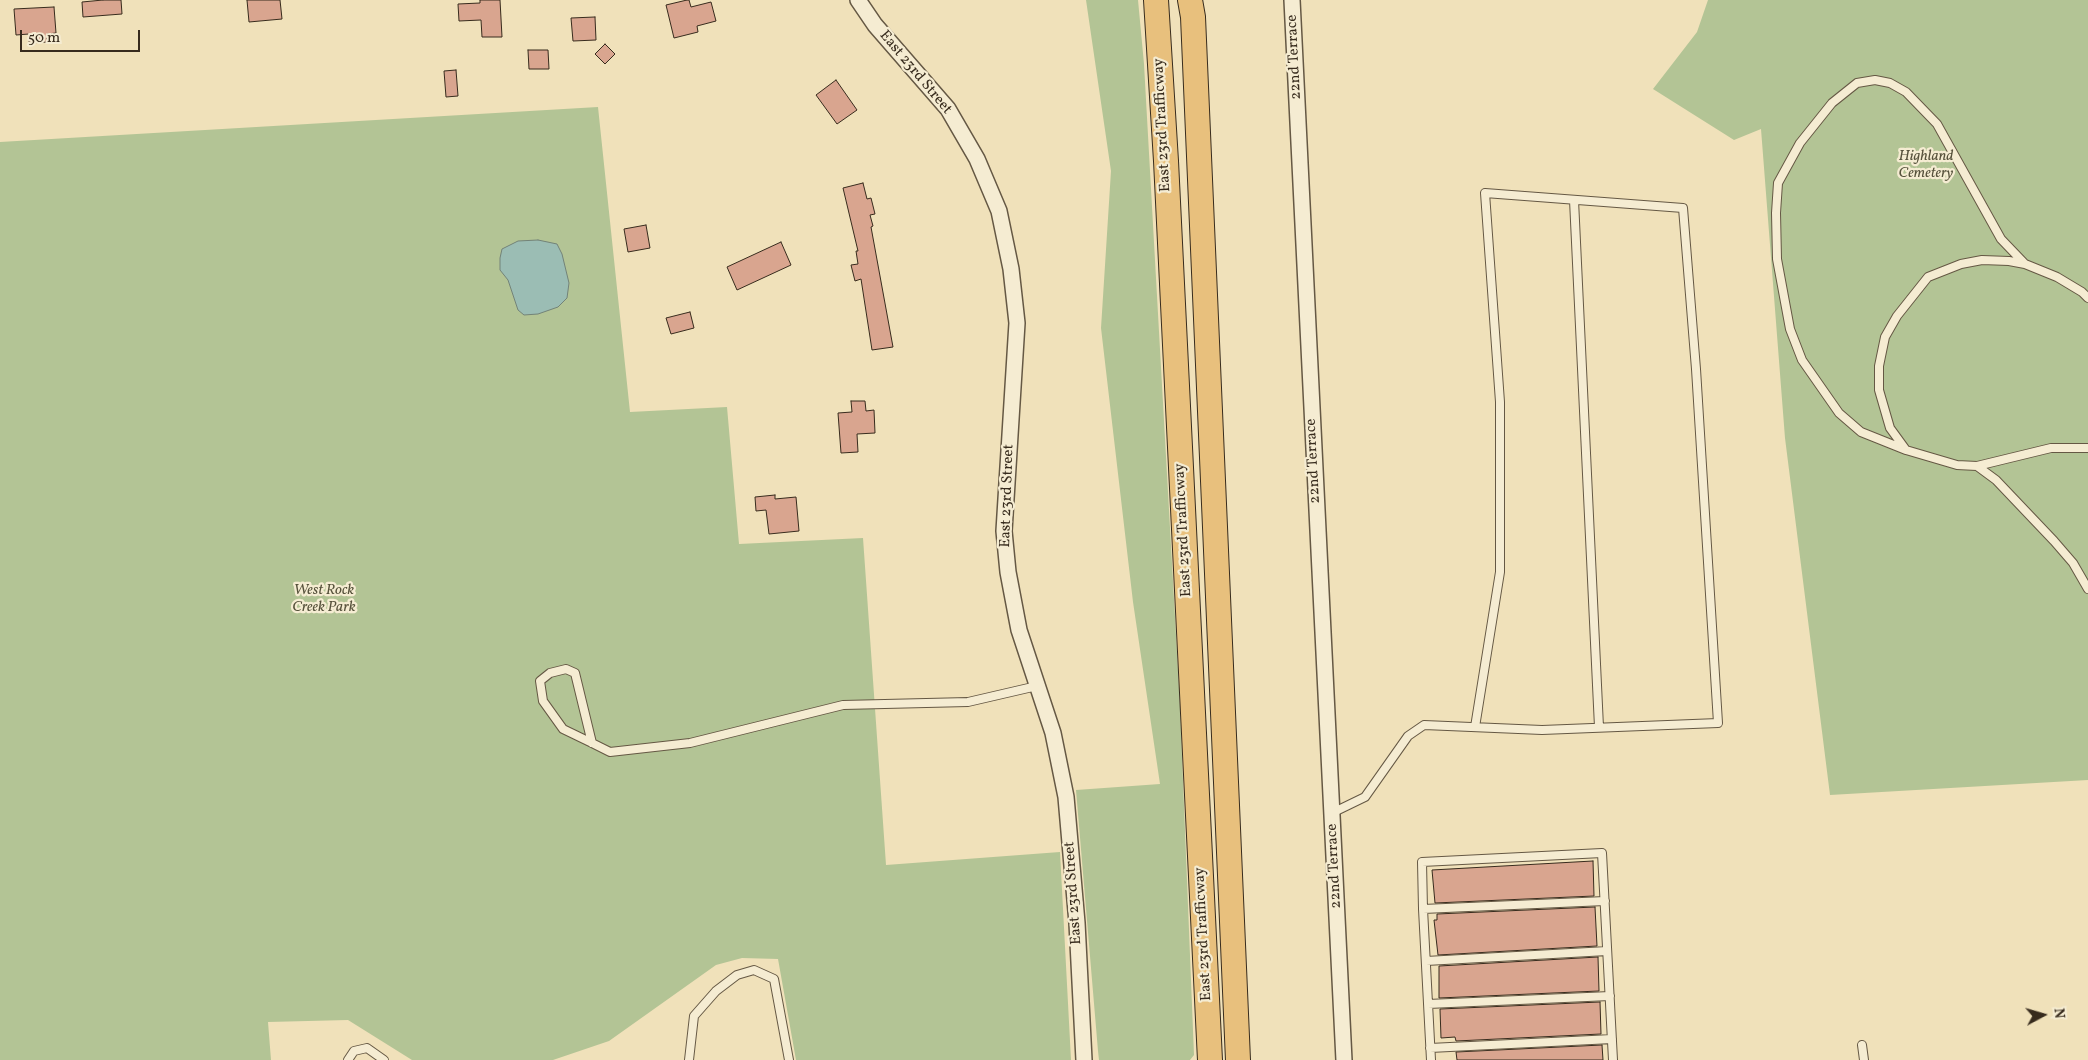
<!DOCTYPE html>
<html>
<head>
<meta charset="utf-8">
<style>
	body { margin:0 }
	#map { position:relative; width:2088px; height:1060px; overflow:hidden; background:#f0e1ba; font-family:Vollkorn,serif }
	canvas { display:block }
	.north { position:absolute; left:2018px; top:990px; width:50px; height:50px; -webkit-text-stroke:4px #f5ecd2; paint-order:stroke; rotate:84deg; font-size:14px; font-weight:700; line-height:20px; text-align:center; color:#372b1d }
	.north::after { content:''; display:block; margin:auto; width:18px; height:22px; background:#372b1d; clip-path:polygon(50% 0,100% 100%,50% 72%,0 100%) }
	.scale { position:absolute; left:20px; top:30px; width:120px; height:22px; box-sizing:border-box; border:2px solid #372b1d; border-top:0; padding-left:6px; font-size:15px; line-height:18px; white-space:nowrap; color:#372b1d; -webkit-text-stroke:4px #f5ecd2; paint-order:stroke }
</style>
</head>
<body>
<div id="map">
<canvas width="2088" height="1060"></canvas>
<div class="north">N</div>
<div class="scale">50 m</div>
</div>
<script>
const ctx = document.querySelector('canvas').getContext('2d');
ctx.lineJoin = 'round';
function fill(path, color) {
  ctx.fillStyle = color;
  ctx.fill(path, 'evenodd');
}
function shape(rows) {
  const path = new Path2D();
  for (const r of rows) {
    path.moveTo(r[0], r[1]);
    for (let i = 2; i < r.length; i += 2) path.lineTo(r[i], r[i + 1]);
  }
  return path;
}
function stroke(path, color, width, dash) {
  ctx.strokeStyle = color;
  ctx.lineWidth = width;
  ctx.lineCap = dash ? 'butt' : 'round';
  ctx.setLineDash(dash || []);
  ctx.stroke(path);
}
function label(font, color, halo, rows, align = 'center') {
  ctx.font = font + ' Vollkorn,serif';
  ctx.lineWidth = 4.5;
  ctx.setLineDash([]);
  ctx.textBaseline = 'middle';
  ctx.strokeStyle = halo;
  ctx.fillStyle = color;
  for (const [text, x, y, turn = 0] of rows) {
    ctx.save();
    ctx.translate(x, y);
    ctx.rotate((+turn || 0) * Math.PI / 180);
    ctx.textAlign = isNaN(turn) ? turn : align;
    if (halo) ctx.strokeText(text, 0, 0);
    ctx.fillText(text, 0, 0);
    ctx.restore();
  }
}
fill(shape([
	[1086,0,1138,0,1144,64,1180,706,1194,1055,1190,1060,1099,1060,1098,1051,1076,790,1160,784,1133,602,1101,328,1111,171],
	[1708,0,2088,0,2088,780,1830,795,1785,438,1761,129,1734,140,1653,89,1697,32],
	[598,107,630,412,727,407,739,544,863,538,886,865,1060,852,1071,1060,796,1060,778,959,742,958,716,965,609,1041,553,1060,412,1060,348,1020,268,1022,271,1060,0,1060,0,142]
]), '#b3c495');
const water = shape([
	[538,240,557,244,562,254,569,283,567,298,558,307,538,314,524,315,518,310,508,280,500,270,500,258,502,249,518,241,538,240]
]);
fill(water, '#9bbdb4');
stroke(water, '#738378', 1);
const building = shape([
	[103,0,121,0,122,14,83,17,82,2,103,0],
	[247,0,280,0,282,19,249,22,247,0],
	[480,0,500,0,502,37,482,37,481,20,459,21,458,4,480,3,480,0],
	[687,0,689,0,691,7,711,2,716,21,697,26,698,32,674,38,666,5,687,0],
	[54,7,56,33,47,34,47,42,29,43,29,34,16,35,14,9,54,7],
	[595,17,596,40,573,41,571,18,595,17],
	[605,44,615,54,605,64,595,54,605,44],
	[528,50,548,50,549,69,529,69,528,50],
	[456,70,458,96,446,97,444,71,456,70],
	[836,80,857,110,837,124,816,95,836,80],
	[863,183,867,199,871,198,875,214,870,215,873,226,871,227,893,347,872,350,861,279,855,281,851,265,858,264,856,251,858,251,843,188,863,183],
	[646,225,650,248,628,252,624,229,646,225],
	[781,242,791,265,737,290,727,267,781,242],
	[690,312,694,328,671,334,666,318,690,312],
	[851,401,865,401,866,411,874,410,875,433,857,434,858,452,841,453,838,413,852,412,851,401],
	[775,495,775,499,796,497,799,531,769,534,766,510,756,511,755,497,775,495],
	[1593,861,1594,896,1435,903,1432,870,1593,861],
	[1595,907,1597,946,1438,955,1434,920,1437,920,1437,914,1595,907],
	[1598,957,1599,991,1439,998,1439,966,1598,957],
	[1600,1002,1601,1034,1456,1041,1455,1037,1441,1038,1440,1009,1600,1002],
	[1602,1045,1603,1060,1457,1060,1456,1052,1602,1045]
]);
fill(building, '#d9a58f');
stroke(building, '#372b1d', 1);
const lane = shape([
	[1574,200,1599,727],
	[2088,298,2082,292,2057,277,2025,264,2009,261,1982,260,1961,264,1928,277,1897,316,1885,337,1879,366,1879,390,1890,428,1906,450,1957,465,1977,466,1996,480,2054,541,2073,563,2088,589],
	[1906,450,1861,432,1839,413,1802,360,1790,329,1777,259,1776,213,1778,183,1800,143,1832,103,1857,83,1875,80,1890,83,1906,92,1937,124,2001,239,2025,264],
	[1977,466,2051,448,2088,448],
	[592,743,575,673,566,669,550,673,540,681,543,701,563,729,592,743,610,752,690,743,843,705,968,702,1037,686],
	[1332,813,1365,797,1408,736,1424,725,1542,730,1718,723,1696,369,1683,208,1485,193,1500,402,1500,572,1475,727],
	[1423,909,1422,862,1602,853,1613,1060],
	[1426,961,1607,951],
	[1428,1004,1610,996],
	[1862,1045,1864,1060],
	[1430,1048,1612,1039],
	[348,1060,354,1051,367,1048,384,1060],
	[689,1060,694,1016,716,991,737,975,754,970,774,979,789,1060],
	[1431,1060,1423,909,1605,901]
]);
const street = shape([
	[858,0,875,25,948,109,977,159,999,211,1011,269,1017,323,1004,531,1008,572,1019,630,1053,733,1066,797,1077,923,1084,1060],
	[1292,0,1344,1060]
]);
const primary = shape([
	[1156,0,1166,161,1210,1060],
	[1190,0,1193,17,1238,1060]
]);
stroke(lane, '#655844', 10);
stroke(street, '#655844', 18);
stroke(primary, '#372b1d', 26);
stroke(lane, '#f5ecd2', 8);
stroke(street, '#f5ecd2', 15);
stroke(primary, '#e8c07d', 24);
label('15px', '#372b1d', '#f5ecd2', [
	["22nd Terrace",1295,57,-93],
	["East 23rd Street",915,73,50],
	["East 23rd Trafficway",1163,125,-93],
	["22nd Terrace",1314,461,-93],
	["East 23rd Street",1008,496,-88],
	["East 23rd Trafficway",1184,530,-93],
	["22nd Terrace",1335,866,-93],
	["East 23rd Street",1074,893,-94],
	["East 23rd Trafficway",1204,934,-93]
]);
label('italic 15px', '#56513b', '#f5ecd2', [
	["Highland",1926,157],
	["Cemetery",1926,174],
	["West Rock",324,591],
	["Creek Park",324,608]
]);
</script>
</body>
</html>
